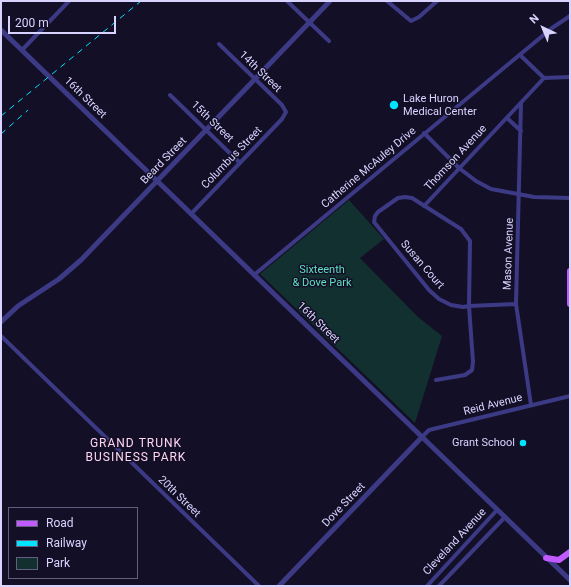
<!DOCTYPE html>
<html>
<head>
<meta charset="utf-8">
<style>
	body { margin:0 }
	#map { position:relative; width:571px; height:587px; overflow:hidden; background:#130f26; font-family:Roboto,sans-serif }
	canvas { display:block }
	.frame { position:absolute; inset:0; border:2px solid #d9d4ff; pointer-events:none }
	.legend { position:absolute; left:8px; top:507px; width:130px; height:72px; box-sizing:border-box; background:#130f26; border:1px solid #625e7d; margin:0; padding:5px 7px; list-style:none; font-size:12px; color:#d9d4ff }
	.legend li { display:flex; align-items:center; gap:8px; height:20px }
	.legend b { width:20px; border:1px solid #625e7d }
	.north { position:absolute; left:523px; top:8px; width:40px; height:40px; -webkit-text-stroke:3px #130f26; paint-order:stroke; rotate:316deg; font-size:11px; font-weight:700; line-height:16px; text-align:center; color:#d9d4ff }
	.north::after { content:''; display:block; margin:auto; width:14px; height:18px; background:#d9d4ff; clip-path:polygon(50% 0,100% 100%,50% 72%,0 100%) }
	.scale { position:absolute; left:8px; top:16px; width:108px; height:18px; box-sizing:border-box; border:2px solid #d9d4ff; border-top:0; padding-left:5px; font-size:12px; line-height:14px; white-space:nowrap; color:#d9d4ff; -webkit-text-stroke:3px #130f26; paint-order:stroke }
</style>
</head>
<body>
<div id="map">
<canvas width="571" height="587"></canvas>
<div class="frame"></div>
<ul class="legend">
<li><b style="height:5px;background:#c25bff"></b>Road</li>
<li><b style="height:5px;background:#00e5ff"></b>Railway</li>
<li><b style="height:11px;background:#12302f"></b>Park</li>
</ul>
<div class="north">N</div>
<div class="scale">200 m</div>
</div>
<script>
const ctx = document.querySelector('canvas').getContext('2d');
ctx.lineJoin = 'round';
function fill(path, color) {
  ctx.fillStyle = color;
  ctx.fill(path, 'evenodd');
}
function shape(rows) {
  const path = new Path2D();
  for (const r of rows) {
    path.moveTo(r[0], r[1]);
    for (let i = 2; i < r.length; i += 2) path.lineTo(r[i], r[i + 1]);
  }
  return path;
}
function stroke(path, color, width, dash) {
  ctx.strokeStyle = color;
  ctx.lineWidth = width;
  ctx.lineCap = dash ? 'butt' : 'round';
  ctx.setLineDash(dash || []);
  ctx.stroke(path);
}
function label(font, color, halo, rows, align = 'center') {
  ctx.font = font + ' Roboto,sans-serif';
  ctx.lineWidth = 3;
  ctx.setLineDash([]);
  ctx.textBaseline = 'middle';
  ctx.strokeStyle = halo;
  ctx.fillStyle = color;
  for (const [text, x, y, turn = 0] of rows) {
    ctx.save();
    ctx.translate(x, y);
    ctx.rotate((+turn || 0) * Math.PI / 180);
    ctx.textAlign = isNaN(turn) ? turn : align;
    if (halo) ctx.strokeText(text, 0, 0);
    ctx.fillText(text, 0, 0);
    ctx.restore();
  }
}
fill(shape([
	[349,200,384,239,360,258,418,317,442,336,415,423,260,274]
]), '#12302f');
stroke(shape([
	[287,1,329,41],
	[387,1,411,21,419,17,437,1],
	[22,50,69,1],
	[520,55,544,78],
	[544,78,570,77],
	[170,95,240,163],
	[521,103,516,304,531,405],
	[507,118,521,131],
	[424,133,459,168,476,181,491,189,534,197,570,198],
	[424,206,544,78],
	[191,214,282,119,286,112,282,105,219,44],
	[254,275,552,28,570,16],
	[1,336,259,586],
	[436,380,465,375,472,370,473,362,469,306,470,241,461,229,412,198,405,197,398,198,378,212,375,216,374,222,429,290,439,299,451,305,463,307,469,306,516,304],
	[422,437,429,430,570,396],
	[427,586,497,510],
	[439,586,505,517]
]), '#3d3a85', 4);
stroke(shape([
	[1,30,570,580],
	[1,322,18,306,59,279,81,260,330,1],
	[279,586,422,437]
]), '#3d3a85', 5);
stroke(shape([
	[570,271,570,304],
	[546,558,559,560,570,552]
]), '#c25bff', 6);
stroke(shape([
	[1,116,141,1],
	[1,134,28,110]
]), '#00e5ff', 1, [6, 5]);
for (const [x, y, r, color] of [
	[394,105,5,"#00e5ff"],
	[523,443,4,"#00e5ff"]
]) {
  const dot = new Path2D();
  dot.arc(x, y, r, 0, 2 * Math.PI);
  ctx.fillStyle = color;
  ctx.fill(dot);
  stroke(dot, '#130f26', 1.5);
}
label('11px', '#d9d4ff', '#130f26', [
	["14th Street",260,72,44],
	["16th Street",85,98,44],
	["15th Street",212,122,44],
	["Columbus Street",232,158,-46],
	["Thomson Avenue",456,158,-47],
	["Beard Street",164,161,-46],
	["Catherine McAuley Drive",369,168,-40],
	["Mason Avenue",509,254,-88],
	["Susan Court",422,265,49],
	["16th Street",318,323,44],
	["Reid Avenue",493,405,-14],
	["20th Street",179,497,44],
	["Dove Street",344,505,-46],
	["Cleveland Avenue",455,542,-47]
]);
label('11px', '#d9d4ff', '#130f26', [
	["Lake Huron",403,99],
	["Medical Center",403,112],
	["Grant School",515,443,"right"]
], 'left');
label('11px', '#5fe0c0', '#130f26', [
	["Sixteenth",322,270],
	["& Dove Park",322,283]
]);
ctx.letterSpacing = '1px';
label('12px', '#ffd6f0', '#130f26', [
	["GRAND TRUNK",136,444],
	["BUSINESS PARK",136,458]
]);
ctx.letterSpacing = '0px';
</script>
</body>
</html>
